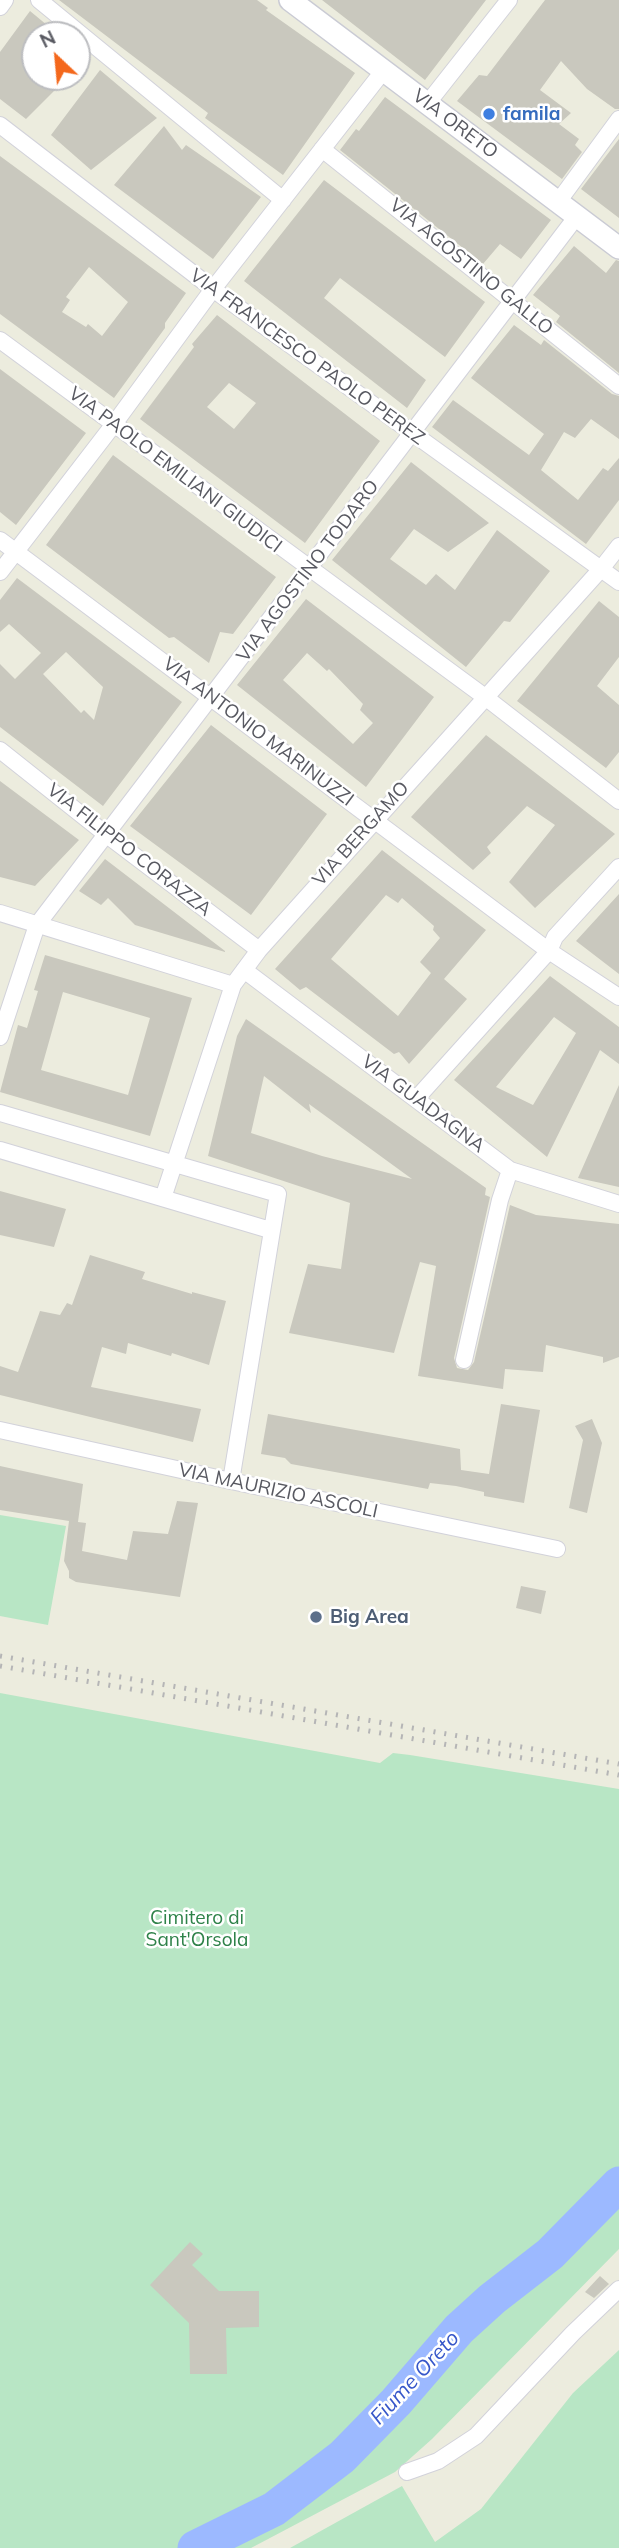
<!DOCTYPE html>
<html>
<head>
<meta charset="utf-8">
<style>
	body { margin:0 }
	#map { position:relative; width:619px; height:2548px; overflow:hidden; background:#ececde; font-family:Mulish,sans-serif }
	canvas { display:block }
	.north { position:absolute; left:21px; top:21px; width:70px; height:70px; box-sizing:border-box; background:#fff; border:2px solid #bcbdc0; border-radius:50%; rotate:334deg; font-size:19px; font-weight:700; line-height:28px; text-align:center; color:#585961 }
	.north::after { content:''; display:block; margin:auto; width:24px; height:32px; background:#f4681c; clip-path:polygon(50% 0,100% 100%,50% 72%,0 100%) }
</style>
</head>
<body>
<div id="map">
<canvas width="619" height="2548"></canvas>
<div class="north">N</div>
</div>
<script>
const ctx = document.querySelector('canvas').getContext('2d');
ctx.lineJoin = 'round';
function fill(path, color) {
  ctx.fillStyle = color;
  ctx.fill(path, 'evenodd');
}
function shape(rows) {
  const path = new Path2D();
  for (const r of rows) {
    path.moveTo(r[0], r[1]);
    for (let i = 2; i < r.length; i += 2) path.lineTo(r[i], r[i + 1]);
  }
  return path;
}
function stroke(path, color, width, dash) {
  ctx.strokeStyle = color;
  ctx.lineWidth = width;
  ctx.lineCap = dash ? 'butt' : 'round';
  ctx.setLineDash(dash || []);
  ctx.stroke(path);
}
function label(font, color, halo, rows, align = 'center') {
  ctx.font = font + ' Mulish,sans-serif';
  ctx.lineWidth = 5;
  ctx.setLineDash([]);
  ctx.textBaseline = 'middle';
  ctx.strokeStyle = halo;
  ctx.fillStyle = color;
  for (const [text, x, y, turn = 0] of rows) {
    ctx.save();
    ctx.translate(x, y);
    ctx.rotate((+turn || 0) * Math.PI / 180);
    ctx.textAlign = isNaN(turn) ? turn : align;
    if (halo) ctx.strokeText(text, 0, 0);
    ctx.fillText(text, 0, 0);
    ctx.restore();
  }
}
fill(shape([
	[0,1515,66,1526,48,1625,0,1616],
	[0,1693,380,1763,393,1753,410,1755,619,1789,619,2249,432,2439,395,2472,251,2548,0,2548],
	[619,2350,619,2548,290,2548,402,2486,435,2542,481,2509,573,2393]
]), '#b8e6c5');
stroke(shape([
	[195,2548,274,2509,342,2457,396,2402,459,2329,492,2299,550,2254,619,2184]
]), '#9cb9ff', 35);
fill(shape([
	[59,0,257,0,268,8,266,10,355,73,283,175,205,118,208,113],
	[322,0,486,0,425,80],
	[545,0,619,0,619,109,615,109,587,89,561,61,540,90,571,113,559,124,579,139,575,145,582,152,562,179,457,101,479,75,487,76],
	[30,11,59,35,35,35,35,77,68,77,26,119,0,99,0,52],
	[100,70,157,118,91,170,51,135],
	[385,97,551,220,521,259,500,244,483,264,340,150,356,129,359,131],
	[164,126,182,150,186,145,261,197,213,259,114,185],
	[619,139,619,218,581,189],
	[0,156,186,293,165,323,165,328,114,398,0,314],
	[89,267,128,302,102,336,88,324,86,327,62,312,70,300,66,297],
	[324,180,485,302,445,357,340,278,324,298,426,380,407,408,244,281],
	[574,246,606,273,616,260,619,261,619,373,556,322,560,316,533,295],
	[217,315,380,441,305,543,140,419,194,347,192,344],
	[229,383,256,403,234,429,207,407],
	[514,325,541,345,544,340,612,394,619,396,619,439,591,419,575,438,564,432,541,470,578,500,603,468,608,471,619,458,619,500,586,544,432,427,453,400,529,455,544,434,471,378],
	[0,369,86,433,16,525,0,512],
	[113,455,276,577,233,634,220,632,209,663,174,637,169,638,46,545],
	[411,462,489,523,448,552,414,529,390,559,426,585,436,574,455,590,497,530,550,571,510,622,504,621,466,667,332,560],
	[17,578,182,702,103,806,0,727,0,664,15,679,41,653,9,624,0,632,0,600],
	[66,652,103,687,94,720,84,710,81,713,43,674],
	[306,599,434,697,366,787,237,685],
	[307,653,327,671,329,669,363,704,360,710,373,723,353,744,283,680],
	[599,601,619,617,619,657,597,686,619,705,619,752,606,768,517,701],
	[211,725,327,814,251,915,130,826],
	[486,735,615,834,535,908,509,882,555,825,527,806,487,847,491,853,473,870,411,817],
	[0,781,79,840,35,886,0,877],
	[382,850,486,930,444,979,467,999,409,1064,399,1052,394,1054,306,987,300,990,275,969],
	[386,895,398,903,402,898,434,926,433,930,440,938,420,962,431,973,398,1016,331,959],
	[105,859,225,951,225,952,135,925,108,898,101,905,79,891],
	[619,894,619,974,576,941],
	[45,955,192,998,150,1136,0,1092,18,1025,27,1028,38,991,34,990],
	[63,992,150,1018,128,1095,41,1070],
	[550,976,619,1027,619,1064,600,1050,547,1157,454,1080],
	[554,1017,576,1033,533,1105,496,1087],
	[246,1019,486,1188,485,1195,490,1197,454,1358,457,1368,468,1370,474,1362,510,1205,536,1215,619,1224,619,1357,603,1363,603,1357,546,1345,543,1372,505,1369,503,1389,418,1376,436,1266,420,1262,394,1353,289,1333,308,1264,341,1269,350,1203,208,1156,237,1036],
	[264,1076,311,1113,309,1104,412,1179,322,1156,251,1133],
	[619,1085,619,1187,578,1178],
	[0,1191,66,1209,54,1247,0,1235],
	[90,1255,145,1272,142,1279,192,1294,192,1292,226,1301,209,1365,172,1353,171,1356,128,1343,126,1354,102,1347,91,1387,201,1409,193,1442,0,1395,0,1366,18,1372,40,1311,60,1315,67,1303,72,1305],
	[501,1404,540,1410,524,1503,484,1496,484,1492,456,1486,430,1483,428,1489,291,1464,285,1458,261,1454,268,1414,460,1449,461,1470,489,1474],
	[592,1419,602,1443,587,1513,569,1508,583,1440,575,1426],
	[0,1466,83,1484,78,1522,86,1523,82,1551,127,1560,133,1531,168,1534,177,1501,198,1503,180,1597,76,1582,69,1578,69,1571,64,1561,69,1521,0,1510],
	[521,1586,546,1591,541,1614,516,1608],
	[190,2242,203,2254,192,2265,219,2291,259,2291,259,2327,226,2328,227,2374,190,2374,189,2323,150,2285],
	[600,2276,609,2284,594,2298,585,2292]
]), '#c9c8be');
const street = shape([
	[39,0,283,200],
	[0,7,5,0],
	[427,104,509,0],
	[0,125,221,295,619,582],
	[322,149,619,386],
	[558,202,619,119],
	[0,340,485,697,619,801],
	[0,540,549,951,619,997],
	[0,572,114,424,213,289,384,70],
	[0,750,107,835,259,950],
	[0,913,233,985],
	[244,970,510,1170,619,1204],
	[0,1037,37,925,577,216],
	[416,1099,549,951,555,937,619,867],
	[0,1113,278,1194,231,1481],
	[0,1150,270,1230],
	[163,1198,233,985,259,950,601,569,619,546],
	[464,1360,500,1200,510,1170],
	[0,1430,231,1481,557,1549],
	[407,2472,438,2461,476,2436,573,2333,619,2289]
]);
const secondary = shape([
	[290,0,619,248]
]);
stroke(street, '#d2d2da', 18);
stroke(secondary, '#cacbd4', 24);
stroke(street, '#fff', 16);
stroke(secondary, '#fff', 21);
stroke(shape([
	[0,1656,619,1764],
	[0,1666,619,1775]
]), '#b5b5b6', 5, [2, 9]);
for (const [x, y, r, color] of [
	[489,114,7,"#3f7fe0"],
	[316,1617,7,"#5c6f8a"]
]) {
  const dot = new Path2D();
  dot.arc(x, y, r, 0, 2 * Math.PI);
  ctx.fillStyle = color;
  ctx.fill(dot);
  stroke(dot, '#fff', 2.5);
}
label('bold 19px', '#366cbe', '#fff', [
	["famila",503,114]
], 'left');
label('19px', '#585961', '#fff', [
	["VIA ORETO",455,124,37],
	["VIA AGOSTINO GALLO",471,267,39],
	["VIA FRANCESCO PAOLO PEREZ",307,357,36],
	["VIA PAOLO EMILIANI GIUDICI",175,470,37],
	["VIA AGOSTINO TODARO",308,571,-53],
	["VIA ANTONIO MARINUZZI",258,732,37],
	["VIA BERGAMO",361,834,-48],
	["VIA FILIPPO CORAZZA",129,850,38],
	["VIA GUADAGNA",423,1104,37],
	["VIA MAURIZIO ASCOLI",278,1491,12]
]);
label('bold 19px', '#4e5e75', '#fff', [
	["Big Area",330,1617]
], 'left');
label('19px', '#2e8249', '#fff', [
	["Cimitero di",197,1918],
	["Sant'Orsola",197,1940]
]);
label('italic 21px', '#3757c9', '#fff', [
	["Fiume Oreto",415,2378,-47]
]);
</script>
</body>
</html>
